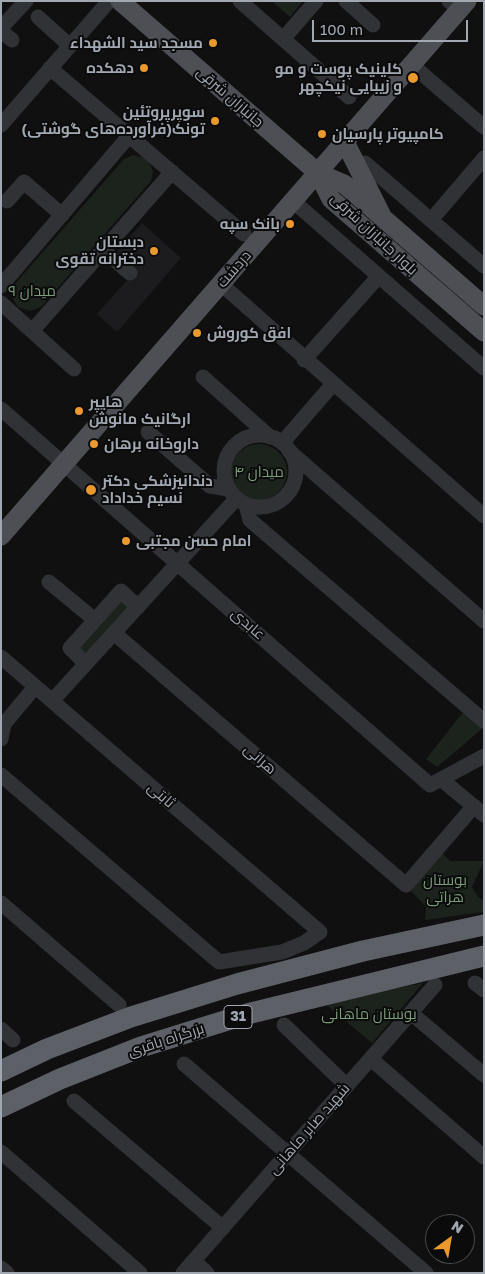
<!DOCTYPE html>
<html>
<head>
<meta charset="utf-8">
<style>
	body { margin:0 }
	#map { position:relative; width:485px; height:1274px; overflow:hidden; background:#101011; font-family:"Golos Text",sans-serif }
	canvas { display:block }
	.frame { position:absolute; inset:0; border:2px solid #a1a8b1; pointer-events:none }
	.north { position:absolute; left:425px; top:1214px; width:50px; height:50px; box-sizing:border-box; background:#0b0b0c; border:1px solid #474a4e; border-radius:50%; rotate:32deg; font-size:14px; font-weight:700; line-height:20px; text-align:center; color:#a1a8b1 }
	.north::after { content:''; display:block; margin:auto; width:18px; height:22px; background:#ea992f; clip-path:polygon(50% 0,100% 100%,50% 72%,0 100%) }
	.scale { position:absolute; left:312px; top:20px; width:156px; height:22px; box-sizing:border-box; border:2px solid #a1a8b1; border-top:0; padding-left:6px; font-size:15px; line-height:18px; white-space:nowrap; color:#a1a8b1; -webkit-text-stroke:4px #0b0b0c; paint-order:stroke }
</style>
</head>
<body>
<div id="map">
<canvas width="485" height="1274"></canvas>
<div class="frame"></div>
<div class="north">N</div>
<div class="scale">100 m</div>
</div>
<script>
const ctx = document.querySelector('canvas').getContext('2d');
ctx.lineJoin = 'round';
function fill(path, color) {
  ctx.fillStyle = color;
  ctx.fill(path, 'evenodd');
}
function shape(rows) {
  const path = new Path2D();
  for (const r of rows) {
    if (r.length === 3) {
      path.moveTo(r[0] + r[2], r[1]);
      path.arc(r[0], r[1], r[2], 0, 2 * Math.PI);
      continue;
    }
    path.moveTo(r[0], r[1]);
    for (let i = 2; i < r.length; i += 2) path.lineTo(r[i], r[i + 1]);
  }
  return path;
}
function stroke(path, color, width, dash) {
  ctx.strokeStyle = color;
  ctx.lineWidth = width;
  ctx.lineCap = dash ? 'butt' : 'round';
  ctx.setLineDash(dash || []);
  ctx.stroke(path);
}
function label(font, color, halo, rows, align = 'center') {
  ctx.font = font + ' "Golos Text",Cairo,sans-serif';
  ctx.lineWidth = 4;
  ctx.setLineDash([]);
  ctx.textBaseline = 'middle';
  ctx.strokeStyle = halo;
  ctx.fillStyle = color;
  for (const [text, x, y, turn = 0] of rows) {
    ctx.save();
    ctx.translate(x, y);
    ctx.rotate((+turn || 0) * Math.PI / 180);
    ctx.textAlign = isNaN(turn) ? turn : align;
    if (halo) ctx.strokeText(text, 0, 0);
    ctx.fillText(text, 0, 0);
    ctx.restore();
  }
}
fill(shape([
	[142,223,181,258,117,332,97,314,137,269,117,251]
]), '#1c1c1e');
fill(shape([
	[272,1,303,1,290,17],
	[133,155,142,157,149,162,153,171,151,181,41,307,30,311,18,307,12,297,14,285,124,159],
	[259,472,28],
	[121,597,133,607,87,659,75,648],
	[464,711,483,728,437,767,426,759],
	[440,851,450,861,484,861,472,887,478,897,484,901,484,912,425,920,426,907,411,891],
	[423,983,372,1043,323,1002]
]), '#1c231d');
stroke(shape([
	[240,1,349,97],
	[346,1,373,25],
	[449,1,460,10],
	[38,17,70,46],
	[1,28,26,1],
	[1,31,12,40],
	[283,39,316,1],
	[412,65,484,127],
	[50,68,244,234],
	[1,125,109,1],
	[365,163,484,266],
	[7,201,24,182,62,215],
	[293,201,484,368],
	[432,219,484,158],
	[103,250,130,273],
	[221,284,484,516],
	[1,286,129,136],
	[1,303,74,369],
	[32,331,172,172],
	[304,360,379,276],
	[203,377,270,437],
	[1,409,430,785,484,756],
	[148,432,210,486,228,489],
	[260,471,36],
	[282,443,333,384],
	[289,451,484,621],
	[246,505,250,520,484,721],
	[49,582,95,620],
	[114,633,406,885,474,806],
	[1,657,320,932,304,943,282,952,219,962,1,775],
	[86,664,70,648,121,591,138,607],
	[52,701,236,499],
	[1,739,4,724,35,687],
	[441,779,484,815],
	[1,903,119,1005],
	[475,983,484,990],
	[411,1013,484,1075],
	[284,1025,347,1086],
	[1,1029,13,1040],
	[371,1059,484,1157],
	[184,1064,426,1273],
	[74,1101,223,1228],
	[1,1152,140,1273],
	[194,1261,207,1273],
	[1,1268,7,1273],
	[183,1273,435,985]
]), '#313236', 15);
stroke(shape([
	[120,1,318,173,344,184,484,306],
	[345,142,381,214],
	[318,173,331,199,484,332],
	[1,536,467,1]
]), '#4d4f55', 19);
stroke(shape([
	[1,1071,47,1049,131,1017,237,984,363,951,484,925],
	[1,1107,60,1079,141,1047,247,1014,484,956]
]), '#5d6167', 21);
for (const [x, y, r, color] of [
	[213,43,5,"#ea992f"],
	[144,68,5,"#ea992f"],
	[413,78,6,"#ea992f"],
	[215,121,5,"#ea992f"],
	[322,134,5,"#ea992f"],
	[290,224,5,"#ea992f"],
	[154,251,5,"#ea992f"],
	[197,333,5,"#ea992f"],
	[79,411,5,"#ea992f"],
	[94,444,5,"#ea992f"],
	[91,490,6,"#ea992f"],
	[126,541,5,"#ea992f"]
]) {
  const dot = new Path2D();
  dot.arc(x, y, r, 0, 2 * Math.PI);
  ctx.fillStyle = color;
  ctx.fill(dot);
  stroke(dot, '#0b0b0c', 2);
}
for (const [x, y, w] of [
	[238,1017,28]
]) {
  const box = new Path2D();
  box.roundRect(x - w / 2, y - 11.5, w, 23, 4);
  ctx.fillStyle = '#0b0b0c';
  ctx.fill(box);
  stroke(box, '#a1a8b1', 1);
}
label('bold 14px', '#a1a8b1', null, [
	["31",238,1017]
]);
label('bold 15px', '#a1a8b1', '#0b0b0c', [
	["مسجد سید الشهداء",203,43],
	["دهکده",134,68],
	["کلینیک پوست و مو",402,69],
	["و زیبایی نیکچهر",402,86],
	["سوپرپروتئین",205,112],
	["تونک(فرآورده‌های گوشتی)",205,129],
	["کامپیوتر پارسیان",332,134,"left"],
	["بانک سپه",280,224],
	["دبستان",144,242],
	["دخترانه تقوی",144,259],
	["افق کوروش",207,333,"left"],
	["هایپر",89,402,"left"],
	["ارگانیک مانوش",89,419,"left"],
	["داروخانه برهان",104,444,"left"],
	["دندانپزشکی دکتر",102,481,"left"],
	["نسیم خداداد",102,498,"left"],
	["امام حسن مجتبی",136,541,"left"]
], 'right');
label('15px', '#a1a8b1', '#0b0b0c', [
	["جانبازان شرقی",230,97,41],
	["بلوار جانبازان شرقی",374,234,43],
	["دردشت",234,269,-49],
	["عابدی",248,624,41],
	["هراتی",260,759,41],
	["ثابتی",161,795,41],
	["بزرگراه باقری",166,1040,-18],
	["شهید صابر ماهانی",309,1129,-49]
]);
label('15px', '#7a9c79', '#0b0b0c', [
	["میدان ۹",32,291],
	["میدان ۴",259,472],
	["بوستان",445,880],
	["هراتی",445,897],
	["بوستان ماهانی",369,1014]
]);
</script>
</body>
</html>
